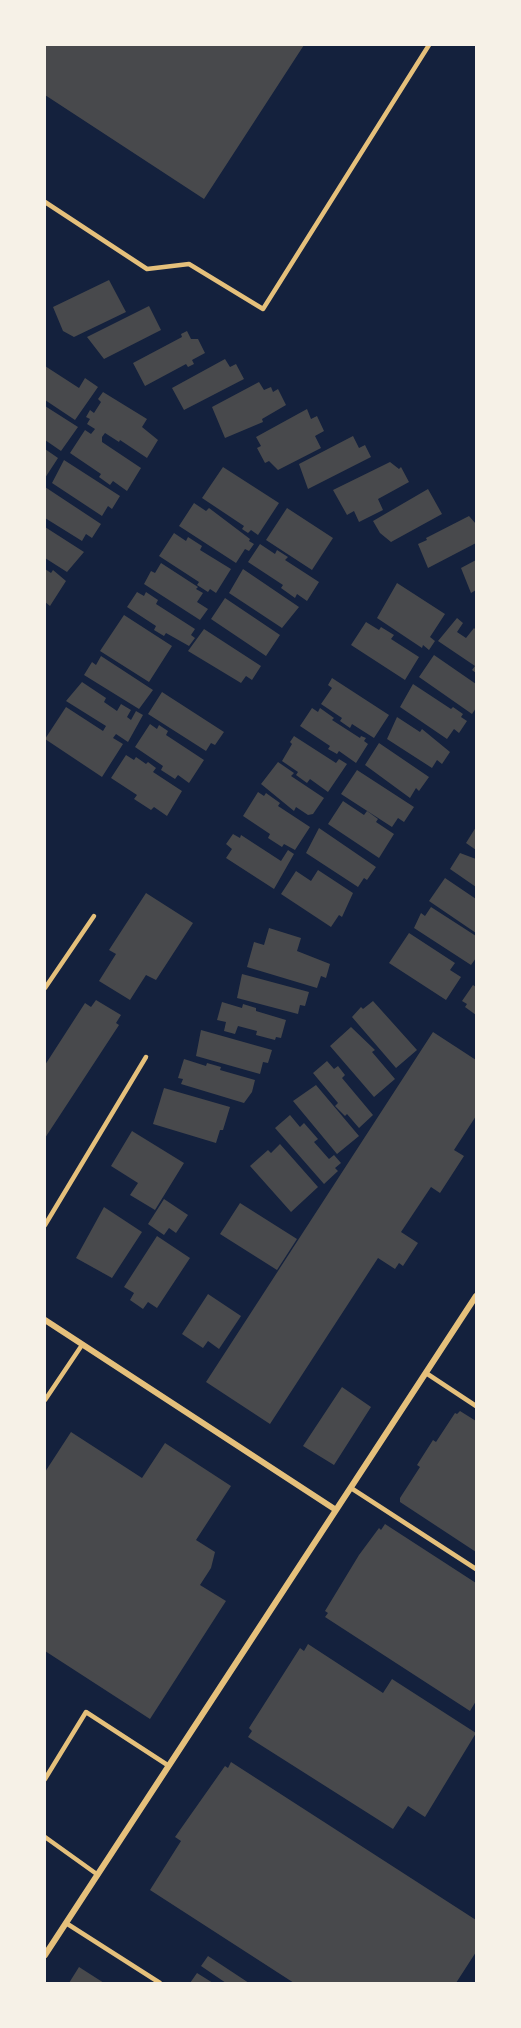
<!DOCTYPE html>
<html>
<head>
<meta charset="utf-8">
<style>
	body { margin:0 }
	#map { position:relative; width:521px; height:2028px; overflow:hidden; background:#14213d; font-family:Montserrat,sans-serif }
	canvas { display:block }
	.frame { position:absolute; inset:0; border:46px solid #f6f1e7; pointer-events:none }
</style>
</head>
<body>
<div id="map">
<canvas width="521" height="2028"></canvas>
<div class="frame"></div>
</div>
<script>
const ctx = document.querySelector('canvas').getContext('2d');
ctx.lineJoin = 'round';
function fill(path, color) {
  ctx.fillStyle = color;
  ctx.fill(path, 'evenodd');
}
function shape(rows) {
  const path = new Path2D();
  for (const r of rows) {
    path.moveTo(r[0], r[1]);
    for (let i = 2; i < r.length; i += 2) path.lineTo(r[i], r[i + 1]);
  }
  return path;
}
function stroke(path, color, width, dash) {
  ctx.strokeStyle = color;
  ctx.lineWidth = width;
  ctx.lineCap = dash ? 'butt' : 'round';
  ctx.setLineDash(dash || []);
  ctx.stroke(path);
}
fill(shape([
	[45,45,304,45,204,199,45,95],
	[109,280,126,312,74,337,63,331,53,307],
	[149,306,161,330,104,359,87,337],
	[187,331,191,339,198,339,205,353,192,360,194,364,188,367,186,364,145,386,133,363,182,337,181,334],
	[225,359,230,367,236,364,244,379,184,410,172,388],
	[45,366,79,388,85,378,98,387,75,420,45,400],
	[259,382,264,390,271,387,273,392,278,389,286,405,262,419,263,422,225,438,212,407],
	[103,392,147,419,142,427,158,440,147,458,120,440,119,442,105,433,102,437,102,442,141,468,127,491,113,481,110,485,99,477,101,474,70,453,85,430,91,434,95,429,87,424,90,419,86,417,90,410,94,413,101,402,98,399],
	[45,406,78,427,61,451,45,440],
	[307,409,311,419,317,416,324,431,315,436,321,448,278,470,269,461,265,463,257,448,261,446,256,437],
	[353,436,359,448,365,445,371,457,308,489,299,464],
	[45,449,58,458,45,478],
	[64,460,120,496,112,509,108,506,102,516,52,483],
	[390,462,399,469,401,467,409,482,378,499,383,510,359,522,354,511,347,515,333,490],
	[223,467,279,503,258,535,251,530,248,533,242,529,244,526,202,498],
	[45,487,101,524,92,538,86,534,82,541,45,518],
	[428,489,442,514,391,542,380,533,373,521],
	[194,503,206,511,209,508,250,539,249,541,254,544,249,551,245,549,236,563,179,526],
	[287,508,333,538,312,570,266,540],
	[469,516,476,524,476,543,428,568,418,544,427,540,426,538],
	[45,527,84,552,67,572,45,558],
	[174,533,186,541,188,537,202,546,200,550,231,569,216,593,210,589,208,592,197,585,199,582,159,556],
	[260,544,275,554,277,550,288,557,285,560,319,582,307,601,297,594,295,598,281,588,283,585,248,562],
	[476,560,476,590,471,593,461,568],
	[161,563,198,587,196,589,203,593,197,602,208,609,200,620,144,584,151,571,155,573],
	[45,569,51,573,53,570,66,581,50,606,45,602],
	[243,569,299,607,282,628,229,593],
	[397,583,445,614,430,637,435,641,429,650,423,645,422,648,377,618],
	[137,592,144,596,146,592,158,600,156,604,195,629,191,635,195,638,189,646,166,633,164,636,154,630,156,626,127,607],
	[225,598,280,635,266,656,211,619],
	[124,615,172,646,149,682,100,651],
	[457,618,463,623,457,632,466,638,474,628,476,630,476,673,472,670,475,666,438,641],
	[366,622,379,630,381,627,394,635,391,639,419,657,405,680,351,645],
	[204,629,261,666,252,680,246,676,241,683,188,651],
	[434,655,476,684,476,708,472,714,419,677],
	[101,656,153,690,139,709,84,675,92,662,96,665],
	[332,678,389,715,374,738,352,724,350,728,340,721,342,718,321,704,332,688,328,685],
	[82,682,106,698,104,702,117,711,121,704,131,710,127,717,131,720,136,711,143,715,128,742,116,734,113,738,123,744,102,777,45,739,66,707,103,731,106,726,66,701],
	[413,684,451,709,453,707,463,714,461,717,467,721,459,733,454,729,447,739,400,707],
	[162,692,224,732,215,745,211,743,206,751,148,714],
	[312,708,318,712,320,708,334,718,332,720,360,738,361,736,366,738,364,741,368,744,356,763,339,751,337,754,328,749,330,746,300,726],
	[397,717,420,732,422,729,450,752,442,764,437,760,432,768,387,739],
	[150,724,157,729,159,725,168,731,166,735,204,760,189,783,178,775,175,779,161,770,163,766,135,747],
	[294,736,336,763,339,759,347,764,328,792,310,779,307,783,296,775,298,772,282,761,292,744,290,742],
	[379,743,429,777,419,791,416,788,410,798,365,765],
	[126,755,134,760,136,757,146,764,148,762,156,768,153,772,182,791,167,816,154,807,151,810,134,799,137,795,111,778],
	[278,762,294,773,291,776,324,798,313,814,308,815,296,807,294,811,261,784],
	[357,770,414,807,404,822,398,818,392,827,341,794],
	[258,792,264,796,266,793,280,803,278,806,310,827,295,850,284,844,282,847,268,838,270,834,243,816],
	[343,801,364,815,367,811,378,819,376,822,394,834,379,858,328,824],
	[476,827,476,850,466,843],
	[319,828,376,867,367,880,364,878,358,887,306,853],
	[233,834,240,838,241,835,281,861,288,850,294,854,274,889,226,858,232,849,226,844],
	[460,853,476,859,476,887,450,869],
	[318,870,353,893,342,917,339,915,331,927,281,894,296,871,311,881],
	[445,878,476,899,476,933,429,901],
	[146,893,193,923,156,980,146,975,130,1000,99,981,116,954,109,950],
	[431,907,476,936,476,958,471,965,414,928,421,913,425,916],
	[269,928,301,938,297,951,330,964,326,978,321,976,317,988,247,967,254,942,264,945],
	[409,933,455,963,450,970,461,977,446,1000,389,963],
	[242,974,309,992,305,1006,300,1005,298,1014,237,998],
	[473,985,476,987,476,1015,465,1007,467,1004,462,1001],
	[96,1000,121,1015,116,1023,119,1025,45,1138,45,1065,85,1003,91,1007],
	[373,1001,417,1050,396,1068,352,1017,361,1007,363,1009],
	[222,1002,242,1008,243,1004,256,1008,256,1011,286,1020,281,1038,276,1037,275,1040,256,1035,257,1031,238,1026,235,1034,224,1031,226,1022,217,1020],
	[351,1027,375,1050,372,1052,395,1079,374,1097,330,1046],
	[201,1030,272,1050,268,1063,263,1062,260,1074,196,1056],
	[433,1032,476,1060,476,1116,454,1150,464,1156,440,1193,431,1187,401,1232,418,1243,403,1266,399,1263,395,1269,378,1258,270,1424,206,1382],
	[184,1059,206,1066,207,1063,221,1067,220,1070,255,1080,252,1092,244,1103,181,1084,183,1079,178,1078],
	[327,1061,334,1069,338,1066,345,1075,342,1078,373,1115,359,1128,347,1114,345,1116,335,1106,338,1103,313,1073],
	[316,1085,359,1136,337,1154,293,1101],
	[164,1088,230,1107,223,1130,220,1130,216,1143,153,1124],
	[290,1115,300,1127,304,1123,318,1139,314,1142,329,1159,334,1155,341,1163,335,1168,338,1171,324,1184,275,1128],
	[132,1131,184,1163,155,1210,130,1195,138,1183,111,1166],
	[280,1144,318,1187,291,1212,250,1166,268,1150,271,1153],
	[164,1199,188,1215,176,1233,169,1228,164,1235,148,1224],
	[240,1203,297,1239,277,1270,220,1234],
	[104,1207,142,1232,112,1278,76,1258],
	[157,1236,190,1258,157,1308,148,1302,143,1309,130,1300,134,1293,124,1287],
	[208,1294,241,1316,219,1349,208,1341,203,1348,182,1334],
	[342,1387,371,1407,334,1465,303,1446],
	[460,1411,476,1421,476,1552,400,1502,400,1498,420,1467,417,1465,433,1440,436,1442,455,1413,457,1414],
	[71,1432,142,1478,165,1443,231,1486,196,1540,215,1552,211,1568,200,1585,226,1601,150,1719,45,1651,45,1472],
	[385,1524,476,1583,476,1701,470,1711,325,1617,328,1613,325,1611,359,1555,379,1528,381,1530],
	[308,1644,383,1693,392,1679,476,1733,425,1817,408,1806,393,1829,248,1737,252,1731,249,1728,300,1648,304,1651],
	[231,1762,476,1920,476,1952,456,1983,294,1983,150,1890,181,1841,175,1837,225,1766,228,1768],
	[208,1956,249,1983,226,1983,201,1966],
	[79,1967,104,1983,69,1983],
	[197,1973,213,1983,190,1983]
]), '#48494c');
stroke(shape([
	[45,202,147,269,189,264,263,309,429,45],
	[45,988,94,916],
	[45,1225,146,1057],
	[426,1373,476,1406],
	[45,1400,82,1345],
	[351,1488,476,1569],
	[45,1779,86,1712,169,1766],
	[45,1837,98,1875],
	[66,1923,160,1983]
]), '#e5c07b', 4.5);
stroke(shape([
	[45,1320,336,1510],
	[45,1955,476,1296]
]), '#e5c07b', 6);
</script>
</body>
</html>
